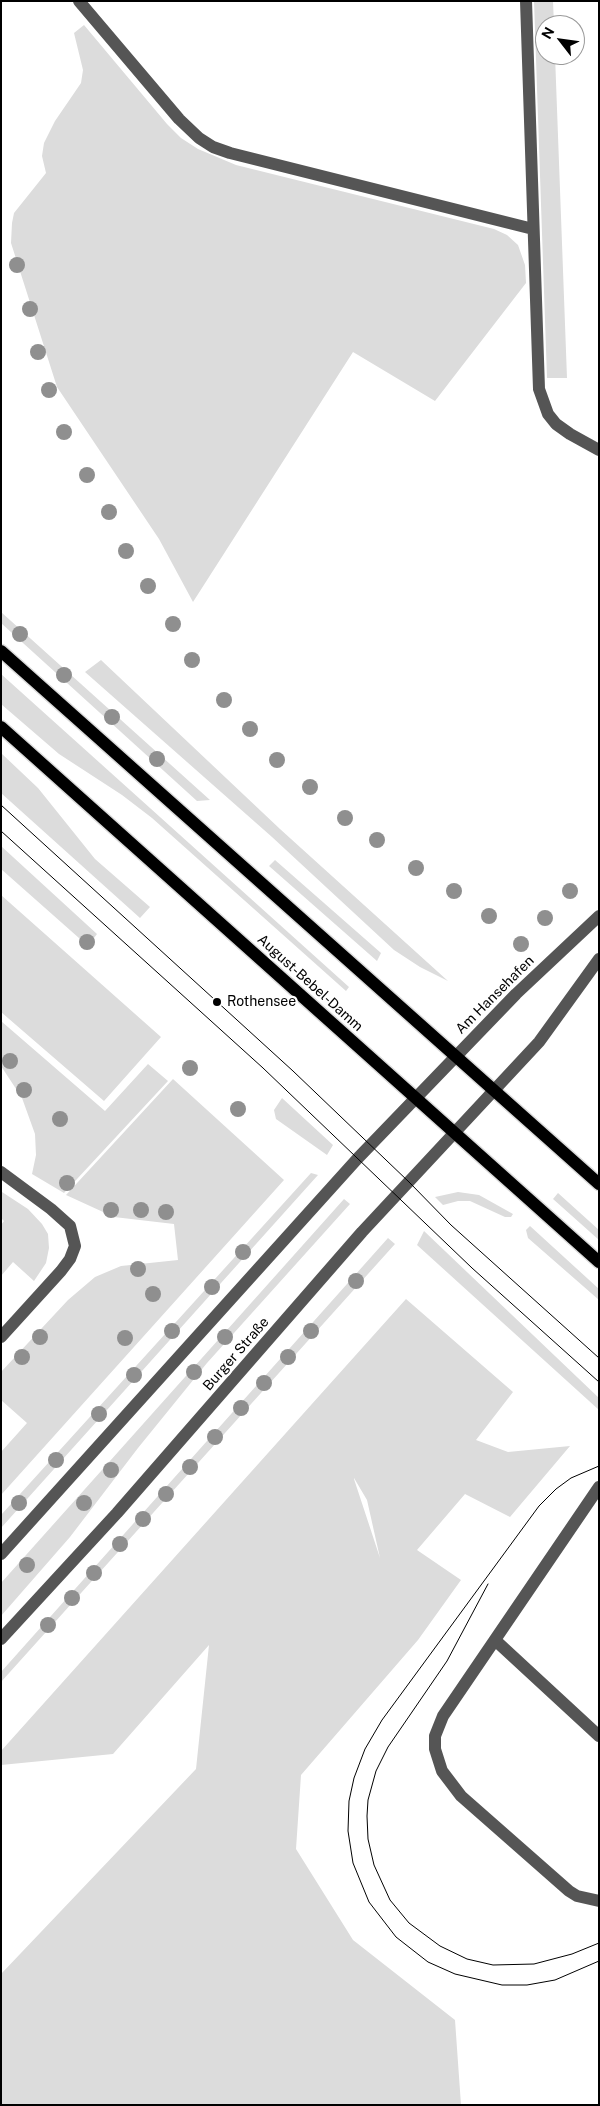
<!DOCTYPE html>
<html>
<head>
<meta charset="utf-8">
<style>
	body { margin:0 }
	#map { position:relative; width:600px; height:2106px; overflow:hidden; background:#fff; font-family:"Public Sans",sans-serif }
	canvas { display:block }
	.frame { position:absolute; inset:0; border:2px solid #000; pointer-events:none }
	.north { position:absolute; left:535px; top:15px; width:50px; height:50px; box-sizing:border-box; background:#fff; border:1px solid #999; border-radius:50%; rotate:300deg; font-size:14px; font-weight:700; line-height:20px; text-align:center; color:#000 }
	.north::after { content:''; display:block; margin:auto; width:18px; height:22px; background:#000; clip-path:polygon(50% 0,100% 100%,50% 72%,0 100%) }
</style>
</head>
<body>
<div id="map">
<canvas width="600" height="2106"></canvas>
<div class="frame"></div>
<div class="north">N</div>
</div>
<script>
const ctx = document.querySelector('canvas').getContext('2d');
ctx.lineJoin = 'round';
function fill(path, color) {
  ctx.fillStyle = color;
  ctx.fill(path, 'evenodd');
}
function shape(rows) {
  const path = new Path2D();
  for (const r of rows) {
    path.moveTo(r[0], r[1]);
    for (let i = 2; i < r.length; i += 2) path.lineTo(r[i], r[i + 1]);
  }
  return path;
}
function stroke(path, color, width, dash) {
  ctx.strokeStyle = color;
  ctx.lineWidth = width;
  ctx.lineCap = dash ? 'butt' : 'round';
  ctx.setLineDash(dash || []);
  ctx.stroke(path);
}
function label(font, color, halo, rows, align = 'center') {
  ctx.font = font + ' "Public Sans",sans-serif';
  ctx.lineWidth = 4.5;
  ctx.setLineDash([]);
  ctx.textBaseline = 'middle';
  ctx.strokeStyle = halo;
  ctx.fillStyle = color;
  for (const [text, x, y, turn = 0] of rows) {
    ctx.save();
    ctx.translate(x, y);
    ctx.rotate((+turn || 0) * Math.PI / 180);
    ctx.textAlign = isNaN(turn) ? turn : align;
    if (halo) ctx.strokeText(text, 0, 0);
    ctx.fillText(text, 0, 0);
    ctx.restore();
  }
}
fill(shape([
	[534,1,553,1,554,25,545,25,545,55,555,55,567,378,547,378],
	[84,25,167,124,181,138,198,149,236,165,494,229,507,235,518,245,525,265,526,283,435,401,353,352,193,602,159,539,57,387,11,243,12,223,14,213,46,173,42,156,44,143,55,121,81,83,83,70,74,33],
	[1,612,210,800,197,801,1,623],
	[101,660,280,829,448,981,420,967,394,950,272,837,85,672],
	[1,674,349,987,346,991,152,818,122,795,59,754,1,704],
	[1,753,38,788,95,859,150,907,140,918,1,793],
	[1,846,97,934,88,946,1,869],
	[275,860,381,953,377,961,269,866],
	[1,895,161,1037,104,1101,1,1012],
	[1,1021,105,1111,148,1064,168,1081,64,1193,32,1174,36,1155,35,1134,22,1098,1,1066],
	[173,1079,284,1180,1,1495,1,1452,27,1423,1,1400,1,1372,68,1300,95,1277,121,1266,178,1260,174,1224,114,1217,66,1195],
	[282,1098,333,1145,327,1155,276,1119,274,1110],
	[311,1173,318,1175,1,1528,1,1515],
	[2,1192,28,1209,42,1224,48,1234,49,1248,46,1263,34,1281,13,1262,1,1276,1,1225,4,1221,1,1218],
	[458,1192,479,1195,513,1214,511,1217,505,1217,470,1201,458,1201,443,1205,435,1197],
	[558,1193,599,1230,599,1240,553,1199],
	[344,1199,350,1204,207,1363,138,1448,70,1537,1,1616,1,1583],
	[530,1226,599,1289,599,1300,528,1238,526,1230],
	[424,1231,599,1398,599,1410,417,1245],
	[388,1238,395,1244,1,1682,1,1672],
	[406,1299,513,1392,476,1440,508,1452,570,1446,510,1517,465,1494,417,1550,461,1580,418,1640,301,1775,296,1849,353,1940,455,2020,461,2105,1,2105,1,1974,196,1769,209,1645,113,1754,1,1765,1,1751],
	[354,1478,367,1500,380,1558,354,1479]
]), '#dcdcdc');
const major = shape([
	[1,651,599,1184],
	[1,727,599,1262]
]);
stroke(major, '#dbdbdb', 15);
stroke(shape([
	[79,1,179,119,199,138,213,147,230,153,533,229],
	[526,1,539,389,548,414,556,424,570,434,599,450],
	[1,1172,51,1209,70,1226,75,1246,70,1259,61,1271,1,1337],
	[599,1487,443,1716,435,1736,435,1749,442,1771,461,1796,569,1891,577,1896,599,1901],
	[1,1554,358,1158,516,994,599,916],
	[1,1639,117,1513,362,1232,539,1042,599,959],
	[495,1640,599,1736]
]), '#555', 12);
stroke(major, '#000', 12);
stroke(shape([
	[1,805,293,1071,409,1182,451,1225,599,1358],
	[1,831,263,1068,472,1268,599,1382],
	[599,1466,571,1478,556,1489,539,1506,382,1720,365,1749,354,1778,349,1801,348,1831,353,1863,369,1902,396,1937,428,1962,455,1974,502,1985,527,1985,555,1980,599,1961],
	[488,1584,447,1661,388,1747,376,1771,368,1800,367,1816,368,1839,374,1865,390,1900,409,1923,440,1946,467,1959,493,1965,534,1964,572,1954,599,1943]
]), '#000', 1);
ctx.fillStyle = '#8f8f8f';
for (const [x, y] of [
	[17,265],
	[30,309],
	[38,352],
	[49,390],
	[64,432],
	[87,475],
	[109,512],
	[126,551],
	[148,586],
	[173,624],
	[20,634],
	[192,660],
	[64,675],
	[224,700],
	[112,717],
	[250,729],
	[157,759],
	[277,760],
	[310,787],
	[345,818],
	[377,840],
	[416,868],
	[454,891],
	[570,891],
	[489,916],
	[545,918],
	[87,942],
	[521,944],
	[10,1061],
	[190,1068],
	[24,1090],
	[238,1109],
	[60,1119],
	[67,1183],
	[111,1210],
	[141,1210],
	[166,1212],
	[243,1252],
	[138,1269],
	[356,1281],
	[212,1287],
	[153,1294],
	[172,1331],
	[311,1331],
	[40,1337],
	[225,1337],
	[125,1338],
	[22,1357],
	[288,1357],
	[194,1372],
	[134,1375],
	[264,1383],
	[241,1408],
	[99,1414],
	[215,1437],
	[56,1460],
	[190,1467],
	[111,1470],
	[166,1494],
	[19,1503],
	[84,1503],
	[143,1519],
	[120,1544],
	[27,1565],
	[94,1573],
	[72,1598],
	[48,1625]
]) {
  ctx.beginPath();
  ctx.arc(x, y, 8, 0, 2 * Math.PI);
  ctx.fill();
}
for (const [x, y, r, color] of [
	[217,1002,5,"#000"]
]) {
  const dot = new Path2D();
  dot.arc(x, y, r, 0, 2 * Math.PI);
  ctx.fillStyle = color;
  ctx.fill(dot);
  stroke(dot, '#fff', 2);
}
label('14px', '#000', '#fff', [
	["August-Bebel-Damm",310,983,42],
	["Am Hansehafen",495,995,-45],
	["Burger Straße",236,1354,-49]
]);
label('14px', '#000', '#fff', [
	["Rothensee",227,1002]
], 'left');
</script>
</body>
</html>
